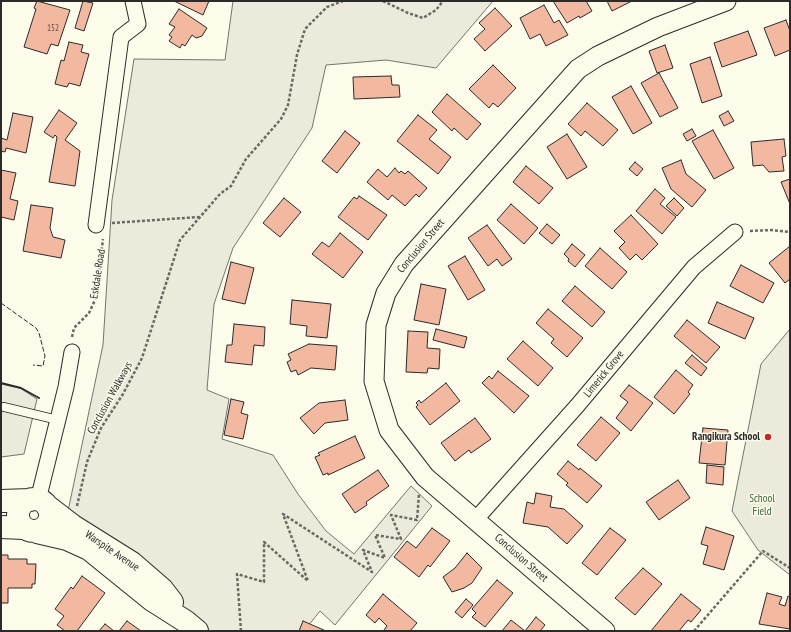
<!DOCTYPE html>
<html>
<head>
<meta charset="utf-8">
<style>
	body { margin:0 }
	#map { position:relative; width:791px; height:632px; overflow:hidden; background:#fdfbea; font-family:"PT Sans Narrow",sans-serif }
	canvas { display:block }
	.frame { position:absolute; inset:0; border:2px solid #2b2b2b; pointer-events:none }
</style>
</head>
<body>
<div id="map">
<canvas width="791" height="632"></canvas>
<div class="frame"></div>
</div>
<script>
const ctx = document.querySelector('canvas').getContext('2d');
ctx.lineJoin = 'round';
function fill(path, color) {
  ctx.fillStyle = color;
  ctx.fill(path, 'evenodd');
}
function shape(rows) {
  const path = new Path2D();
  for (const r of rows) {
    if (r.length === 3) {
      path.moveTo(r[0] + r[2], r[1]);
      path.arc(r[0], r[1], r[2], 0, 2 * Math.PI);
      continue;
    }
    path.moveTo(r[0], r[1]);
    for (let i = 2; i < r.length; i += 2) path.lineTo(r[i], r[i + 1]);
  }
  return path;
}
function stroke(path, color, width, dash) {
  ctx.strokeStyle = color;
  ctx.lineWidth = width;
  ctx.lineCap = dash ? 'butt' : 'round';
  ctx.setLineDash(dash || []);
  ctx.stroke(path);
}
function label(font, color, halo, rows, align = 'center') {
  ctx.font = font + ' "PT Sans Narrow",sans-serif';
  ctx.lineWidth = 3;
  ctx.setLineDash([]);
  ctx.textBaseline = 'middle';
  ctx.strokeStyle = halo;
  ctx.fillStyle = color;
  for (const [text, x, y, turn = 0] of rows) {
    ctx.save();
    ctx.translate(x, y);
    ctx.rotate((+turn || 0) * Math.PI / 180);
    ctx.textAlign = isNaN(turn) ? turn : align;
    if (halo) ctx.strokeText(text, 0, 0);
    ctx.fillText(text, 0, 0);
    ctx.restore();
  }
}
const green = shape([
	[233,1,493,1,436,68,386,60,326,65,312,128,233,248,214,304,207,390,229,399,222,439,273,455,298,494,326,531,354,554,411,486,432,506,335,625,320,611,304,631,202,631,64,530,103,345,112,200,134,59,225,60,233,1],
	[790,329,790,575,758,550,732,511,761,364,790,329]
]);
fill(green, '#ecebdb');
stroke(green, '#74746e', 1);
const parking = shape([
	[1,384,20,388,37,399,24,454,1,457,1,384]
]);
fill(parking, '#eceadb');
stroke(parking, '#74746e', 1);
const building = shape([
	[37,1,70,10,58,46,51,44,47,54,24,47,36,9,34,8,37,1],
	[83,1,93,3,84,31,75,28,83,1],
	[174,1,209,1,203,15,174,1],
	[553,1,586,1,592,11,580,18,579,16,567,23,553,1],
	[607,1,632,1,612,11,607,1],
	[544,5,554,23,559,20,568,35,546,46,540,34,530,39,520,18,544,5],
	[495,8,512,26,485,51,474,39,485,29,479,23,495,8],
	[179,9,207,28,202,36,196,38,192,35,185,46,182,44,180,48,169,41,172,37,169,35,175,27,169,24,179,9],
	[786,20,790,31,790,50,775,56,764,28,786,20],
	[748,31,757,55,722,67,714,43,748,31],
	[69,42,83,45,81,52,89,54,80,86,69,83,67,87,55,84,61,60,64,61,69,42],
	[665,45,673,68,657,73,649,51,665,45],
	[710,57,722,96,702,103,690,64,710,57],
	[493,65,516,88,498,107,493,103,489,108,469,89,493,65],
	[659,73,678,108,660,117,641,83,659,73],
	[391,76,392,85,399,85,400,97,354,99,353,77,391,76],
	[631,86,652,123,633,134,612,97,631,86],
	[447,94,481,124,467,140,454,128,452,131,432,112,447,94],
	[587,103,618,130,603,146,585,131,581,136,568,124,587,103],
	[59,110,77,123,65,140,80,151,75,186,49,182,57,137,55,135,53,138,44,132,59,110],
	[728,111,734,121,724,126,719,116,728,111],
	[13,113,33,117,26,153,6,148,5,152,1,151,1,138,7,140,13,113],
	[418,115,437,130,429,139,451,157,438,174,397,141,418,115],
	[692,129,696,136,687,141,683,134,692,129],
	[713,130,734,168,714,179,692,141,713,130],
	[345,131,360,143,337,173,322,161,345,131],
	[567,134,587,167,567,179,547,147,567,134],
	[784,139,786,156,782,157,784,171,769,172,763,165,753,166,751,142,784,139],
	[681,160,686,174,706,190,692,207,671,189,662,168,681,160],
	[635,162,643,169,637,176,629,169,635,162],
	[526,166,553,188,539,204,513,182,526,166],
	[395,168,399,173,401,171,405,174,408,171,427,188,419,197,416,194,405,206,392,195,388,200,367,182,378,169,387,177,395,168],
	[1,170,16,173,10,199,18,201,14,220,1,217,1,170],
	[790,179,790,204,781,182,790,179],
	[655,189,665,198,660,204,676,217,662,234,636,211,655,189],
	[359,196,387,215,368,240,338,217,354,197,357,199,359,196],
	[284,198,301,212,280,237,263,223,284,198],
	[674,198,684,208,677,216,666,206,674,198],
	[511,204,538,228,524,244,497,220,511,204],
	[31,205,53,208,50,228,53,237,65,240,61,258,23,251,31,205],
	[631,215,658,244,642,260,636,254,630,260,619,248,625,242,614,231,631,215],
	[547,224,560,235,552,244,539,233,547,224],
	[487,225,512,259,502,266,497,259,488,266,468,238,487,225],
	[340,233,363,252,343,278,312,254,322,242,329,247,340,233],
	[572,244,585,255,575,267,568,261,569,259,564,254,572,244],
	[790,246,790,279,785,283,769,263,790,246],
	[600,248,627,272,612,289,585,266,600,248],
	[465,256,485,290,468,300,448,266,465,256],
	[231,262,254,268,245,304,222,299,231,262],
	[741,265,774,283,763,303,730,286,741,265],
	[421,284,446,289,439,325,414,320,421,284],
	[575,286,605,312,592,327,562,301,575,286],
	[292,300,331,304,327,338,306,336,307,326,290,324,292,300],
	[717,302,754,318,745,339,708,323,717,302],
	[548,309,583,338,567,357,551,343,554,339,536,323,548,309],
	[687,320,720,347,706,363,674,336,687,320],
	[234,324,265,327,264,346,254,345,252,365,225,362,227,345,232,345,234,324],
	[436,329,467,337,464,348,433,340,436,329],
	[408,331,428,332,427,348,440,349,439,369,428,368,427,373,406,372,408,331],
	[523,341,553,368,538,386,507,359,523,341],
	[309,344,337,346,335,370,311,368,298,375,296,370,291,372,287,362,291,360,288,354,309,344],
	[692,355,707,368,701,376,685,363,692,355],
	[676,370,693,385,688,392,690,394,674,414,654,397,676,370],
	[498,371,529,396,514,413,482,383,489,376,492,379,498,371],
	[446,383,460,401,430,425,416,407,418,405,416,403,419,400,421,403,446,383],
	[629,385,653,403,631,431,616,418,628,402,620,396,629,385],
	[231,399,244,402,241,413,248,415,243,439,224,435,231,399],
	[345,400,348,420,325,423,314,434,300,418,319,403,345,400],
	[601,417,620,433,596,461,577,445,601,417],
	[475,418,491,439,471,453,469,450,455,461,441,443,475,418],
	[703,428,728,430,725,465,699,463,703,428],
	[355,436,365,458,328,475,328,473,323,475,315,457,320,455,318,453,355,436],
	[568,461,579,470,580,468,602,486,587,503,566,485,568,483,557,474,568,461],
	[707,465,724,467,723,485,706,483,707,465],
	[378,470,389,486,366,502,367,505,355,513,342,494,378,470],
	[678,480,690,498,659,520,646,502,678,480],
	[536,493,552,496,550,507,564,509,583,526,567,544,548,527,523,523,527,502,534,504,536,493],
	[706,527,734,536,724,570,703,564,708,546,701,544,706,527],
	[432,528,450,541,430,567,428,565,419,577,394,557,407,541,416,548,432,528],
	[610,528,626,540,597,575,582,563,610,528],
	[467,553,482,568,472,583,464,588,452,592,443,577,455,568,467,553],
	[1,555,8,555,8,559,27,559,27,564,36,564,35,584,32,584,32,588,8,588,8,603,1,603,1,555],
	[643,568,662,584,635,615,615,598,643,568],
	[82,576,105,593,77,631,65,631,57,625,64,616,55,609,71,587,73,589,82,576],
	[497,580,513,593,485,627,472,617,476,613,472,609,497,580],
	[767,593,782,597,779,604,785,606,788,596,790,597,790,629,759,624,767,593],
	[383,594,417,623,410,631,385,631,384,630,387,626,379,618,375,623,366,615,383,594],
	[681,594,701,610,691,622,688,620,679,631,651,631,681,594],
	[466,599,473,605,462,618,455,612,466,599],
	[536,617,545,625,540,631,502,631,511,620,525,631,536,617],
	[127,621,141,631,119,631,127,621],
	[303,621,326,631,299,631,303,621],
	[105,624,114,631,99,631,105,624]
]);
fill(building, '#f2b8a0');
stroke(building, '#2b2b2b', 1);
const service = shape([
	[4,407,58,420]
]);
const minor = shape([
	[96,225,121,37,138,24,133,1],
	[38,500,66,387,72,352],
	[476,519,577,406,694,267,735,232]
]);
const tertiary = shape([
	[605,631,425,477,389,430,374,381,376,325,386,293,404,264,578,69,598,56,658,27,726,1]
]);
const secondary = shape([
	[34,515,16],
	[1,501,30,500],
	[47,506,73,526,132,563,162,589,172,602],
	[1,527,24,528],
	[37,532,67,539,89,549,152,600,185,621,197,631]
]);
stroke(service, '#2b2b2b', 10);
stroke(minor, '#2b2b2b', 17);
stroke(tertiary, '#2b2b2b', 21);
stroke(secondary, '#2b2b2b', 24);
stroke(shape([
	[383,1,408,13,423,18,436,10,443,1],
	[112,223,199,217],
	[750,231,771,230,790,232],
	[72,337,74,328,89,313,96,298,103,239],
	[77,506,87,462,101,428,123,394,142,358,180,240,220,194,231,186,246,159,281,119,288,105,297,55,305,29,327,7,343,1],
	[241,631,237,574,264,582,264,542,308,581,283,514,372,572,363,550,385,558,375,535,401,539,391,515,417,520,419,494],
	[694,631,763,551,790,568]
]), '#6a6964', 2.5, [3, 2]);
stroke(service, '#fdfbea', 8);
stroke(minor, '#fdfbea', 15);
stroke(tertiary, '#fdfbea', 19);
stroke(secondary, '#fdfbea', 22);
stroke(shape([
	[1,303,36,328,39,333,45,356,43,366,33,365]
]), '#2b2b2b', 1, [5, 2]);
stroke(shape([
	[1,383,21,388,39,398]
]), '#2b2b2b', 2);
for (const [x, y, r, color] of [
	[768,437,4,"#c62828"]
]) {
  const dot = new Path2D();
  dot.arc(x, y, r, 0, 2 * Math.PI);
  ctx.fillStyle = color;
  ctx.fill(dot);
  stroke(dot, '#fdfbea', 1.5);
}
label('9px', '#5d4e48', null, [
	["152",53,28]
]);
label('11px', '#2b2b2b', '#fdfbea', [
	["Conclusion Street",421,246,-50],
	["Eskdale Road",98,274,-81],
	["Limerick Grove",604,374,-51],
	["Conclusion Walkways",110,398,-61],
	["Warspite Avenue",112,551,34],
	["Conclusion Street",521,558,41]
]);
label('bold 11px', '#2b2b2b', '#fdfbea', [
	["Rangikura School",760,437]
], 'right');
label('11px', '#34623c', '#fdfbea', [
	["School",762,499],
	["Field",762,512]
]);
</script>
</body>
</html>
